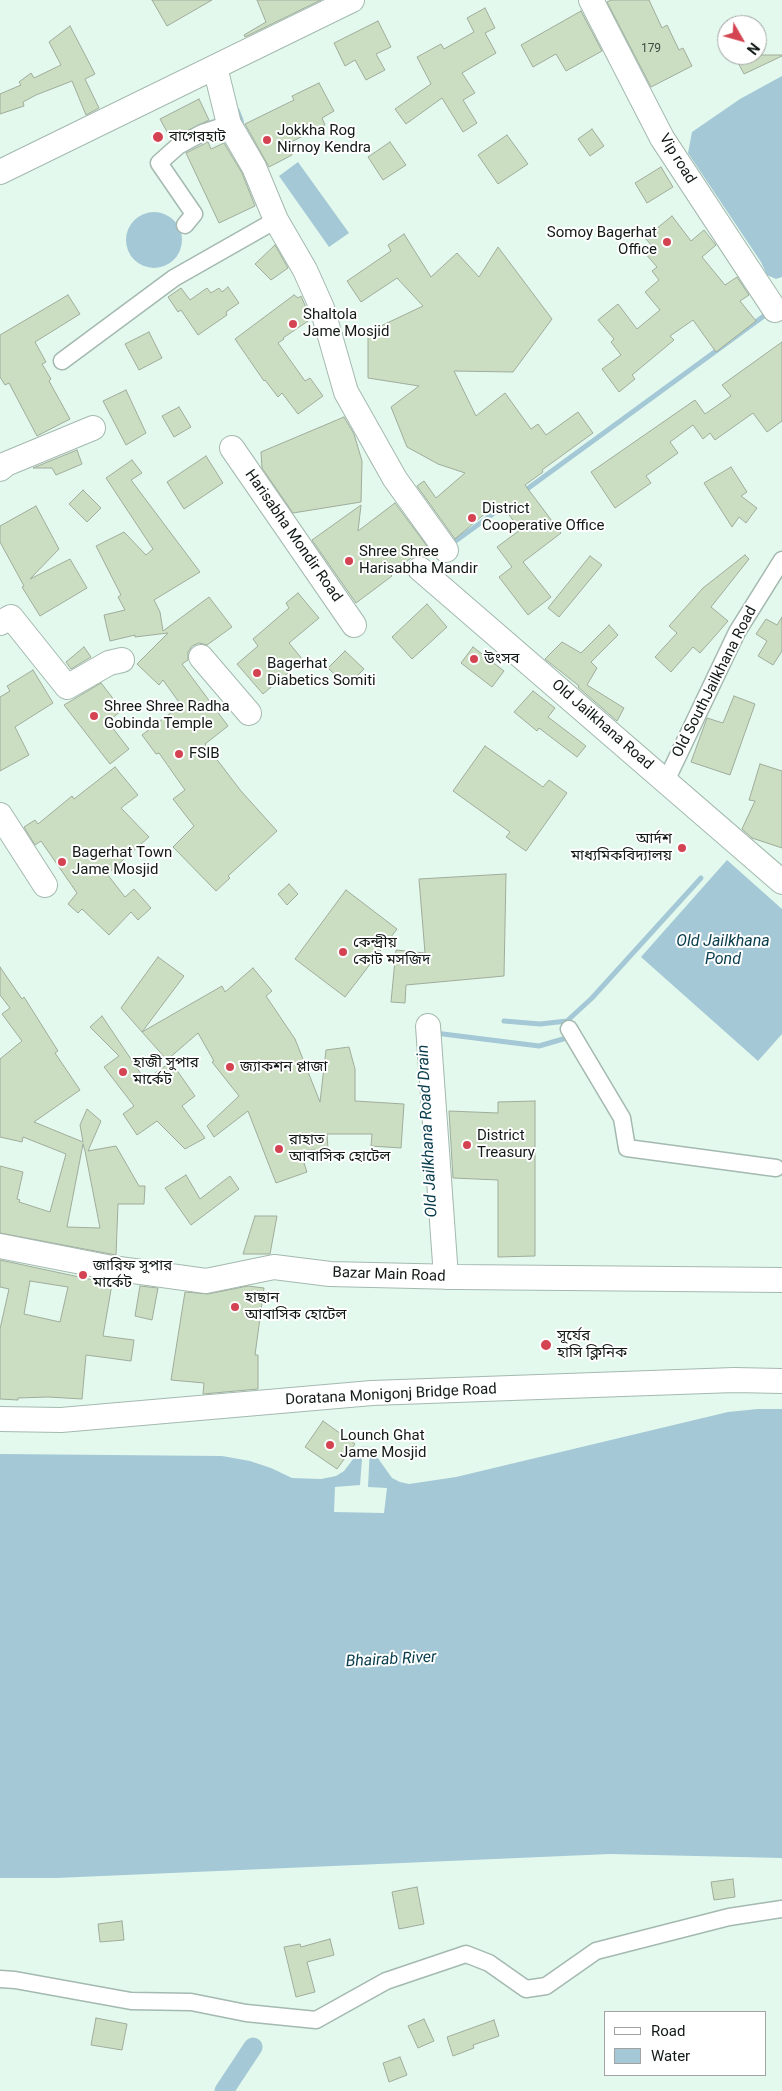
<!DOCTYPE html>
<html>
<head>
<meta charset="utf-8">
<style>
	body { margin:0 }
	#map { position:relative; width:782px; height:2091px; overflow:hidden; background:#e3f9ee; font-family:Roboto,sans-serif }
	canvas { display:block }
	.legend { position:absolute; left:604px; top:2011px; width:162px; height:65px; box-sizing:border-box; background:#fff; border:1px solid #a0a3a2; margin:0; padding:6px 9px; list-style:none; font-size:15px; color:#121a16 }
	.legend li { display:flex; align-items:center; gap:10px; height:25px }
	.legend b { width:25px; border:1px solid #a0a3a2 }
	.north { position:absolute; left:717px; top:15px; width:50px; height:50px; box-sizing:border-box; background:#fff; border:1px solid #a0a3a2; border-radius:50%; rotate:128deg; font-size:14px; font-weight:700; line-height:20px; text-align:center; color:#121a16 }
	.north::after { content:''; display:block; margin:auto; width:18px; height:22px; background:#d44351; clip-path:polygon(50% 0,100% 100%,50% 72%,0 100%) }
</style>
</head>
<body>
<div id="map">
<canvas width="782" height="2091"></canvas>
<ul class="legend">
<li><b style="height:6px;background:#fff"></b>Road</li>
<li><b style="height:14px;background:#a4c8d5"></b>Water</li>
</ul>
<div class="north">N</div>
</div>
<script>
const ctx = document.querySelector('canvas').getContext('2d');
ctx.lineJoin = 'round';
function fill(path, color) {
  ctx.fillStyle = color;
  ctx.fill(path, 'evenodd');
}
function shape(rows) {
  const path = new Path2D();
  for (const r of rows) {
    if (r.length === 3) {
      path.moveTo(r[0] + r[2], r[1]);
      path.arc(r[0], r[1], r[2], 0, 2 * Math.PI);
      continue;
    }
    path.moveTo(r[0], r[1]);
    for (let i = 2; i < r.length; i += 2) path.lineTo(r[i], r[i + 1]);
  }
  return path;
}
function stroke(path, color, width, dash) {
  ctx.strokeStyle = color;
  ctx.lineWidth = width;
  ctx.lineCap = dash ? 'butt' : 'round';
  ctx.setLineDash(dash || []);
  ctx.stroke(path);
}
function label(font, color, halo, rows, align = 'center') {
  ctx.font = font + ' Roboto,"Noto Sans Bengali",sans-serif';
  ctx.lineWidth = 4;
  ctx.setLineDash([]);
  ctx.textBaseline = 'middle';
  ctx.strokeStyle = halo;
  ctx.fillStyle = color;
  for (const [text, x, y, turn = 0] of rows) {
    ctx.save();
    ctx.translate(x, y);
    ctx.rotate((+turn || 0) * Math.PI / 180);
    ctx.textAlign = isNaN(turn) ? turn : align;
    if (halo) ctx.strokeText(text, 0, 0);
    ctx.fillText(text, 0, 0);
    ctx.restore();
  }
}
fill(shape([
	[782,76,782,277,776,279,767,275,761,262,688,153,692,132,740,99],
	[298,162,349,233,329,247,279,176],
	[154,240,28],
	[727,860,782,909,782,1034,758,1061,641,957],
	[758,1409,782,1409,782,1858,610,1854,56,1878,0,1878,0,1454,222,1456,250,1461,271,1468,292,1478,321,1479,336,1476,344,1471,363,1446,370,1447,392,1478,400,1482,409,1484,456,1477,728,1412]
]), '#a4c8d5');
fill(shape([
	[363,1446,370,1447,368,1487,387,1488,384,1513,334,1512,335,1487,360,1485]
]), '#e3f9ee');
stroke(shape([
	[237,110,241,120,242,125,239,126],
	[523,492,768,313],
	[450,545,508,503],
	[504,1021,540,1024,567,1021,592,998,701,878],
	[435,1033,539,1046,570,1037]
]), '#a4c8d5', 5);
stroke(shape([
	[224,2091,253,2047]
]), '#a4c8d5', 19);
const building = shape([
	[152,0,212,0,167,26,152,0],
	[257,0,321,0,245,37,244,35,266,22,257,0],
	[611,0,649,0,662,28,667,25,679,50,683,48,692,66,651,87,607,2,611,0],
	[485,8,495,28,485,33,496,53,462,73,475,93,463,100,477,123,463,132,442,98,406,124,395,109,431,84,417,57,441,44,444,49,474,32,467,18,485,8],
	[581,11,602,51,566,71,556,54,533,67,521,45,581,11],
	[378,21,391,47,376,54,385,70,366,80,355,60,345,66,334,43,378,21],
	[70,26,95,74,85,79,99,108,86,115,72,81,36,95,23,102,24,106,0,114,0,94,21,85,19,82,31,73,34,78,61,65,49,42,70,26],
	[734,55,782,55,782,56,744,74,734,55],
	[319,83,334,111,322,118,325,125,287,144,292,155,269,167,245,124,294,100,292,96,319,83],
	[199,99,209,120,171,139,160,119,199,99],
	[592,129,604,146,590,156,578,139,592,129],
	[507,135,528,164,498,184,478,155,507,135],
	[208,142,211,149,224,143,242,173,255,206,219,223,186,153,208,142],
	[390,142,406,165,383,180,368,157,390,142],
	[661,167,673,187,647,203,635,183,661,167],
	[672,216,691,241,704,230,715,244,716,245,702,257,725,285,737,277,749,295,740,301,756,321,716,352,693,320,670,336,674,340,632,375,635,379,619,392,602,369,621,355,611,342,614,339,598,320,618,304,637,329,660,310,645,292,659,280,652,271,657,267,644,252,652,246,645,238,672,216],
	[404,234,431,277,457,253,479,277,498,247,552,319,513,372,454,371,476,416,505,393,531,429,538,424,546,435,578,412,593,433,542,470,543,472,525,485,561,533,523,562,551,597,528,615,499,577,512,567,497,547,520,530,502,505,490,514,488,511,455,539,417,486,424,481,436,498,465,473,438,464,407,447,391,407,419,386,368,378,368,332,423,306,397,278,361,302,347,281,391,251,388,245,404,234],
	[275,245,288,268,271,280,255,264,275,245],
	[228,287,239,303,226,312,227,315,198,335,181,310,178,312,168,297,181,288,190,300,207,288,211,293,219,288,222,292,228,287],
	[68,295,80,314,35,342,46,362,42,364,51,379,49,381,70,419,37,436,9,383,5,385,0,377,0,335,68,295],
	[294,295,298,298,301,296,311,319,283,338,284,339,278,343,305,381,310,378,323,396,298,414,282,393,278,397,265,380,264,381,235,339,294,295],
	[149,332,162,358,139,370,125,344,149,332],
	[782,342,782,421,767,432,753,413,715,440,710,433,703,439,693,425,670,442,678,453,646,476,651,483,615,508,591,472,695,400,705,414,731,396,722,385,782,342],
	[126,390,146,433,126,445,103,401,126,390],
	[179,407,191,427,174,437,162,416,179,407],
	[344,417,354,434,362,461,361,502,293,513,262,468,261,452,344,417],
	[77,450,82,464,56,475,52,468,33,468,77,450],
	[206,456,223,483,184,509,167,482,206,456],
	[132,460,142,473,131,480,200,572,154,600,160,612,163,631,209,597,232,627,207,645,199,643,192,646,188,652,188,660,182,664,228,726,205,744,241,791,277,831,228,876,230,878,216,891,173,847,194,826,173,799,185,790,159,753,156,754,142,735,181,705,163,680,159,685,137,664,168,633,135,637,135,635,110,641,104,615,125,610,118,597,121,595,96,546,124,532,146,555,153,549,106,478,132,460],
	[731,467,747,492,741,496,757,508,746,523,739,517,732,527,704,483,731,467],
	[83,490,101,508,87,522,69,504,83,490],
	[395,503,427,546,390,574,392,576,356,603,312,540,361,505,358,531,395,503],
	[36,506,59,549,30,579,70,559,87,588,40,616,22,587,24,586,0,542,0,526,36,506],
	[745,555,749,559,711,607,728,621,700,653,693,647,671,672,655,657,677,633,669,626,703,588,745,555],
	[590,556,602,565,559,617,548,608,590,556],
	[298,593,319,618,289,643,303,660,263,694,237,664,258,646,253,639,289,608,286,603,298,593],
	[427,604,447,627,412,659,392,637,427,604],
	[782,617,782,651,773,665,758,656,767,641,756,634,766,619,777,625,782,617],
	[609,625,618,635,591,662,597,668,587,685,624,708,617,721,578,687,579,686,545,659,562,642,581,653,609,625],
	[84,647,91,657,71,669,66,662,84,647],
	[473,647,504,671,492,687,461,663,473,647],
	[345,651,364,669,347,686,328,668,345,651],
	[33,670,53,703,15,727,29,755,0,771,0,697,10,691,7,686,33,670],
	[101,683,122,710,108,722,129,749,110,764,64,705,101,683],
	[533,691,555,708,548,717,586,746,577,757,539,728,537,731,514,712,533,691],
	[734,696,755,704,730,775,691,762,707,718,723,723,734,696],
	[485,746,543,787,549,780,567,793,526,851,506,837,510,832,453,791,485,746],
	[760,764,782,771,782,848,752,838,742,829,755,801,749,800,760,764],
	[115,767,138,795,121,808,149,837,107,874,125,897,134,889,151,908,138,920,131,912,109,935,82,909,78,913,68,904,77,893,41,841,35,845,24,827,35,820,38,824,72,796,74,799,115,767],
	[506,874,504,976,406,985,405,1003,391,1002,396,950,425,953,419,879,506,874],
	[289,884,298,894,287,905,278,894,289,884],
	[346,890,397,929,345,997,295,959,346,890],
	[158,957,184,976,142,1032,121,1008,158,957],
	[0,967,22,999,24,997,58,1051,55,1053,80,1090,34,1122,83,1142,80,1125,87,1109,101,1121,88,1151,116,1146,139,1186,145,1186,144,1204,118,1204,116,1255,0,1233,0,1166,23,1172,17,1199,20,1200,19,1202,50,1212,66,1154,23,1137,22,1142,0,1137,0,1059,22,1041,2,1014,10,1008,0,995,0,967],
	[83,1144,85,1151,100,1228,67,1227,83,1144],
	[253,968,272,991,266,996,295,1039,320,1102,326,1050,349,1047,355,1069,355,1101,404,1104,401,1148,371,1146,372,1134,327,1134,328,1149,300,1151,307,1172,276,1183,248,1111,214,1137,207,1126,239,1096,212,1062,214,1061,198,1033,167,1060,142,1032,222,986,225,992,253,968],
	[102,1016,145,1080,171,1062,195,1096,182,1106,205,1138,185,1149,157,1121,137,1135,123,1114,134,1106,104,1067,119,1056,90,1027,102,1016],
	[535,1101,535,1256,498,1257,498,1180,453,1178,449,1111,498,1113,498,1102,535,1101],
	[186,1175,200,1199,230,1176,239,1189,191,1225,165,1188,186,1175],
	[255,1216,277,1216,270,1254,243,1254,255,1216],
	[0,1260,112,1284,103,1336,134,1340,131,1361,86,1355,82,1399,48,1397,18,1398,18,1400,0,1399,0,1329,9,1289,0,1287,0,1260],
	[30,1281,68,1287,60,1322,24,1314,30,1281],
	[140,1286,158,1288,152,1320,135,1316,140,1286],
	[248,1286,264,1288,255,1355,258,1355,258,1389,203,1394,204,1383,171,1380,185,1292,208,1294,248,1286],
	[323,1421,355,1444,337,1469,305,1447,323,1421],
	[733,1879,735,1897,714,1900,711,1882,733,1879],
	[417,1887,424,1924,399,1929,392,1892,417,1887],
	[122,1921,124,1940,100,1942,98,1924,122,1921],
	[330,1939,334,1955,307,1962,315,1992,296,1997,284,1947,300,1944,301,1947,330,1939],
	[96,2018,127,2024,122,2050,91,2045,96,2018],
	[424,2019,434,2041,418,2048,408,2026,424,2019],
	[494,2020,499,2036,473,2045,474,2048,453,2056,447,2037,494,2020],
	[400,2057,407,2075,389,2082,383,2063,400,2057]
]);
fill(building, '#cbdec2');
stroke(building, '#a0ac9b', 1);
const street = shape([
	[185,225,194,214,159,163,178,146,202,133,229,124],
	[62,361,174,278,276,220],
	[666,781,737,632,782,560],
	[569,1029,622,1118,627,1148,776,1168],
	[0,1979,15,1980,131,2001,191,2002,246,2013,316,2020,386,1981,466,1954,489,1963,526,1989,546,1986,596,1951,729,1917,782,1909]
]);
const secondary = shape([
	[591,0,662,138,775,310],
	[215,67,229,124,254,167,276,220,305,270,322,308,346,392,395,479,446,550],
	[0,172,352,0],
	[232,448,354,625],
	[0,469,6,464,93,428],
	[420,569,782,882],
	[0,623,11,617,67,687,109,663,122,660],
	[201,657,249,713],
	[0,815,45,885],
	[428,1026,446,1277],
	[0,1246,112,1268,206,1281,274,1267,330,1274,457,1277,782,1280],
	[0,1419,61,1420,372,1393,734,1380,782,1381]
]);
stroke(street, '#a4b9af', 19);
stroke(secondary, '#a4b9af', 26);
stroke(street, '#fff', 16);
stroke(secondary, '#fff', 24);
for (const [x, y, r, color] of [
	[158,137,6,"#d44351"],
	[267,140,5,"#d44351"],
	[667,242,5,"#d44351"],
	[293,324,5,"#d44351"],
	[472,518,5,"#d44351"],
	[349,561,5,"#d44351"],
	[474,659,5,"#d44351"],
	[257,673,5,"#d44351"],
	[94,716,5,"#d44351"],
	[179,754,5,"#d44351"],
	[682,848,5,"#d44351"],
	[62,862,5,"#d44351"],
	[343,952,5,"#d44351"],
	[230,1067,5,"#d44351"],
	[123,1072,5,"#d44351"],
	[467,1145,5,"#d44351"],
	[279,1149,5,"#d44351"],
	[83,1275,5,"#d44351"],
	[235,1307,5,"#d44351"],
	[546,1345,6,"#d44351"],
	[330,1445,5,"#d44351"]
]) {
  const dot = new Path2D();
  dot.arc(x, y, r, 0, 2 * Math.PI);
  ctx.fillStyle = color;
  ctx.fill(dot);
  stroke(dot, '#fff', 2);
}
label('12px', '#404b41', null, [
	["179",651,49]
]);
label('15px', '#121a16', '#fff', [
	["Jokkha Rog",277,131],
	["Nirnoy Kendra",277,148],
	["বাগেরহাট",169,137],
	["Somoy Bagerhat",657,233,"right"],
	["Office",657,250,"right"],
	["Shaltola",303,315],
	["Jame Mosjid",303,332],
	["District",482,509],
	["Cooperative Office",482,526],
	["Shree Shree",359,552],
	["Harisabha Mandir",359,569],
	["উংসব",484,659],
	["Bagerhat",267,664],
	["Diabetics Somiti",267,681],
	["Shree Shree Radha",104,707],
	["Gobinda Temple",104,724],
	["FSIB",189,754],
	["আর্দশ",672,839,"right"],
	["মাধ্যমিকবিদ্যালয়",672,856,"right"],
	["Bagerhat Town",72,853],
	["Jame Mosjid",72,870],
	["কেন্দ্রীয়",353,943],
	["কোট মসজিদ",353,960],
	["হাজী সুপার",133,1063],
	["মার্কেট",133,1080],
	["জ্যাকশন প্লাজা",240,1067],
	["District",477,1136],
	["Treasury",477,1153],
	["রাহাত",289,1140],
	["আবাসিক হোটেল",289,1157],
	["জারিফ সুপার",93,1266],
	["মার্কেট",93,1283],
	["হাছান",245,1298],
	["আবাসিক হোটেল",245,1315],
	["সূর্যের",557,1336],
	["হাসি ক্লিনিক",557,1353],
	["Lounch Ghat",340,1436],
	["Jame Mosjid",340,1453]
], 'left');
label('15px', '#121a16', '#fff', [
	["Vip road",677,159,58],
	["Harisabha Mondir Road",293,536,55],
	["Old SouthJailkhana Road",715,682,-63],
	["Old Jailkhana Road",602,725,41],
	["Bazar Main Road",389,1275,2],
	["Doratana Monigonj Bridge Road",391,1395,-3]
]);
label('italic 16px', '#073c4c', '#fff', [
	["Old Jailkhana",723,942],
	["Pond",723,960],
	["Old Jailkhana Road Drain",428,1131,-93],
	["Bhairab River",391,1660,-3]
]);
</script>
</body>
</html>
